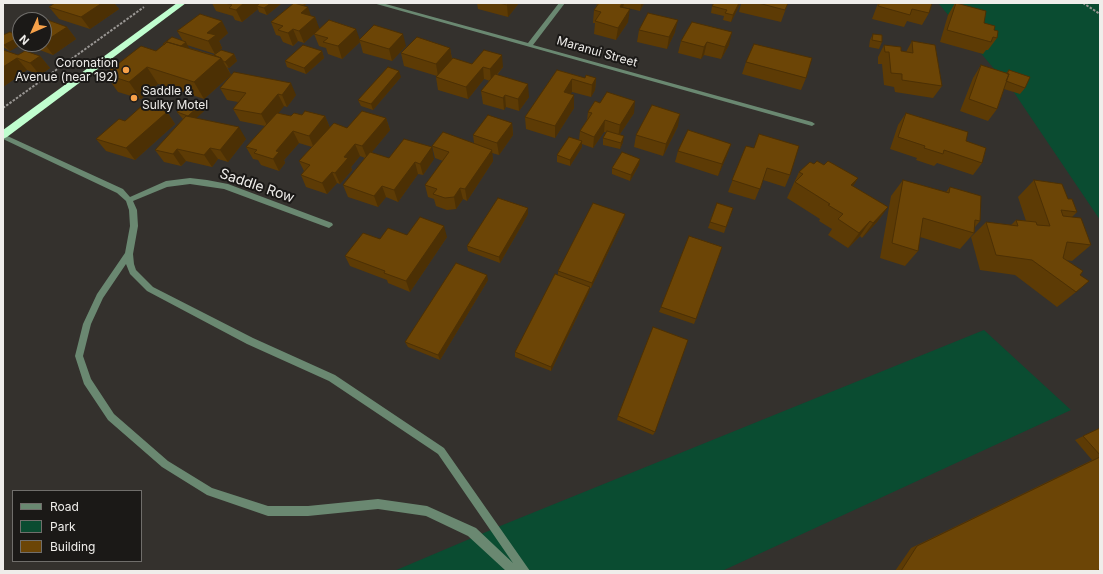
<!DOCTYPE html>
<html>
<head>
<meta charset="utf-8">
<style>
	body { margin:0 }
	#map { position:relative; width:1103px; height:574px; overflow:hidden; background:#34312d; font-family:Inter,sans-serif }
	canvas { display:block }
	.frame { position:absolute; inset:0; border:4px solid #efedea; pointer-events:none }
	.legend { position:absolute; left:12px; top:490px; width:130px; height:72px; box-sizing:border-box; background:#1b1917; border:1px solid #706e6b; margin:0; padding:5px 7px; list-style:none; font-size:12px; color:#efedea }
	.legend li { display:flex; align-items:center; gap:8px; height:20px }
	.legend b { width:20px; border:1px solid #706e6b }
	.north { position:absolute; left:12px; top:12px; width:40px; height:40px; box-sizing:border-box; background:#1b1917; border:1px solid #706e6b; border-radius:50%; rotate:225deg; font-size:11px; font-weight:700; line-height:16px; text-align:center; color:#efedea }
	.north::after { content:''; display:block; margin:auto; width:14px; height:18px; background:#f7a149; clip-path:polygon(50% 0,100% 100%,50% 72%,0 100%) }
</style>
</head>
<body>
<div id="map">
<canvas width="1103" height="574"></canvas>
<div class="frame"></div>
<ul class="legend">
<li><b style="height:5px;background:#6a8871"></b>Road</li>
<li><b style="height:11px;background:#0a4c31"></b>Park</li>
<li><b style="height:11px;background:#6c4506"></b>Building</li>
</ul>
<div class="north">N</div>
</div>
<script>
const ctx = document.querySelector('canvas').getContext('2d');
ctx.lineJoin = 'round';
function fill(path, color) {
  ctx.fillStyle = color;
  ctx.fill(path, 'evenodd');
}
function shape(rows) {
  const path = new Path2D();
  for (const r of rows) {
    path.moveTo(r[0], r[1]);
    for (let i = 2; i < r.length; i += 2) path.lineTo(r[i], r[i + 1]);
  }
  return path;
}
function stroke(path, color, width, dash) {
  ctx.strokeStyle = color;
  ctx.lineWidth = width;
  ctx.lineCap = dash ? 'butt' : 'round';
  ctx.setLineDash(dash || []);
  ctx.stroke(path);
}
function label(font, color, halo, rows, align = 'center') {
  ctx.font = font + ' Inter,sans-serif';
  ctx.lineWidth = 4;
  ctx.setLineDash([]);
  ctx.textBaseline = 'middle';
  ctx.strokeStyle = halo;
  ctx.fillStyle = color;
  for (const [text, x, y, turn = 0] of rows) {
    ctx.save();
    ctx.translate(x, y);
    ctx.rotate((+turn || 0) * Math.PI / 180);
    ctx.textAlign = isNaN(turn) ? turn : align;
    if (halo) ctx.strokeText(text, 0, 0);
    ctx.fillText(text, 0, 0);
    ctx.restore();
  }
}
fill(shape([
	[938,3,1100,3,1100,220,1013,91],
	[984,330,1071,410,722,571,394,571,505,524]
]), '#0a4c31');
stroke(shape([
	[1083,3,1100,14],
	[3,108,144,7]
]), '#999693', 2, [2.5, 1.5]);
fill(shape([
	[3,134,123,189,130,197,166,181,190,178,207,180,228,184,332,223,333,225,329,228,224,189,190,184,167,187,133,201,137,210,138,226,133,254,134,264,136,270,153,287,253,338,335,375,444,448,530,571,506,571,468,536,426,516,378,509,308,516,268,516,207,495,162,467,108,420,84,384,75,356,83,324,97,294,125,253,130,226,129,210,126,201,117,193,3,139,3,134],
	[126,264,130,274,147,291,247,344,329,381,438,454,513,563,476,528,427,506,378,499,308,506,268,506,212,488,168,461,114,414,91,379,83,356,91,324,103,298,126,264]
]), '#6a8871');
fill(shape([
	[373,3,382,3,528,43,559,3,565,3,533,45,812,122,815,124,812,126,373,3]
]), '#6a8871');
fill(shape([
	[177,3,186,3,7,137,3,139,3,130,177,3]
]), '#c0fecf');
fill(shape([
	[55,3,114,3,119,9,90,29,59,19,49,7],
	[212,3,282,3,267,15,259,12,258,9,242,22,235,20,233,16,216,11],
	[292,3,307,3,304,6,311,16,315,17,319,29,360,40,406,46,392,61,363,53,360,42,342,59,328,54,326,48,319,46,314,34,304,43,298,41,293,46,283,42,280,36,276,35,271,22,293,4],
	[477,3,519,3,508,17,478,9],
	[597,3,644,3,640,11,623,7,628,22,616,40,594,34,595,23,593,23,594,10,596,8],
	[714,3,788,3,781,22,739,12,741,4,740,4,731,22,723,20,724,16,711,13,712,6],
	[878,3,932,3,929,13,922,25,907,21,904,27,872,19],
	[955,3,994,30,997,38,988,50,986,50,983,54,940,42,948,15],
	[44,20,67,27,76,39,53,55,24,44,44,44],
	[692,22,729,45,721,59,704,55,701,59,678,53,681,41],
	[20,28,20,44,10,51,3,47,3,35,18,37,14,32],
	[639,30,675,32,667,49,637,42],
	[177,31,228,33,219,41,222,48,215,54,187,45,189,48,214,55,234,54,237,61,229,68,227,67,231,75,204,99,158,84,141,99,118,92,105,74,183,41],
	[873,34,882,42,879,49,869,47,870,40],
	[912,41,942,86,933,98,895,92,894,87,884,85,882,64,878,64,878,57,884,45,901,51,906,52],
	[450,48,452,59,472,64,503,67,497,75,529,97,519,111,506,107,504,110,483,104,481,91,490,81,484,79,468,99,438,90,436,77,437,76,404,66,401,53],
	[322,51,324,58,306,74,287,67,285,61],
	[18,55,40,56,50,68,40,75,27,70,3,87],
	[746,62,806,78,801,90,742,74],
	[981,65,1006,73,1009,70,1025,88,1020,94,1004,89,997,109,988,121,960,111,973,78],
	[557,70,585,78,596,78,595,90,591,97,572,92,570,94,574,108,555,138,526,129,525,117],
	[401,77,373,110,361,106,358,100],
	[220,88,296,95,287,107,284,106,278,113,291,116,302,115,325,116,330,128,347,128,386,118,390,130,371,153,389,158,434,159,423,175,418,174,398,202,386,197,378,207,348,197,343,185,365,158,360,156,351,167,352,170,340,184,337,183,327,194,306,187,301,175,304,171,299,161,312,147,299,143,284,160,285,163,279,171,261,165,258,160,253,159,246,147,265,126,240,121,233,109,238,102,227,100],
	[200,105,204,111,196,118,246,139,228,162,218,159,212,167,186,161,181,166,164,162,155,150,183,119,182,118,177,112],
	[167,112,175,124,135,160,106,151,96,139,125,121],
	[588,112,634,113,620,134,623,142,620,149,603,145,603,138,606,132,604,132,593,148,582,144,582,147,570,166,557,162,557,155,579,140,580,131,587,120],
	[906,113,966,141,982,163,973,175,937,163,934,166,916,160,917,158,890,149,898,125],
	[512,123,513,135,499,155,492,153,493,161,467,201,463,199,456,209,447,210,436,206,434,199,428,197,425,185,443,161,435,158,432,146,474,143,473,135],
	[678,126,663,156,634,147,636,135],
	[731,144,727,155,718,176,675,162,678,151],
	[746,146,790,175,785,187,763,180,755,200,728,192],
	[640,159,639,165,630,181,612,174,612,168],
	[814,164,824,165,858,178,853,186,888,207,877,222,862,238,860,236,848,248,828,235,832,229,819,221,820,219,787,198,799,172],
	[903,180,946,192,950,187,980,221,975,227,974,233,960,249,920,237,918,251,905,266,880,258,891,196],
	[1034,180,1068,199,1077,212,1072,217,1091,245,1072,261,1066,260,1080,275,1076,292,1057,307,1015,275,980,270,971,237,986,222,1011,225,1016,220,1026,221,1018,197],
	[717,203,733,208,724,233,708,228],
	[528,214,500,263,468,251,467,246],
	[625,214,624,219,591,288,590,288,589,292,551,371,515,357,515,352,558,275,558,271],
	[407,235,447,237,410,292,388,283,387,280,350,266,345,256],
	[488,280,440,360,408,347,405,342],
	[661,307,696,319,694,324,659,312],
	[618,416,655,432,653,435,617,420],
	[1100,428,1100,569,1097,571,895,571,911,548,1092,460,1075,440]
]), '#5d3b05');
fill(shape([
	[102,3,114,3,119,9,90,29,81,17],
	[244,3,265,3,257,6,258,9,242,22,236,10],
	[271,3,282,3,267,15,264,8],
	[303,3,307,3,304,6],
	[509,3,519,3,508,17,507,5],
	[622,3,624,3,622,13,620,7],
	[641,3,644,3,640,11],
	[739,3,740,3,740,4,731,22,733,15],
	[308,7,312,19,301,13],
	[630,9,628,22,616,40,618,28],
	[315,17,320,30,314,34,304,43,299,31],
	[678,20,675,32,667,49,669,37],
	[222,21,228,33,219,41,222,48,215,54,208,41,207,33],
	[67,27,76,39,53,55,44,43,44,42],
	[293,29,298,41,293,46,288,33],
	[356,29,360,40,359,40,360,42,342,59,338,46],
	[732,32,729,45,721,59,725,47],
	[403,34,406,46,392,61,389,49],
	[18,37,20,39,20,44,23,44,10,51,4,45],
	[186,42,189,48,178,49],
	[707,42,704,55,701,59,704,47],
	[450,48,452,60,438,76,436,64],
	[322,51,324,58,306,74,304,68],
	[234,54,237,61,229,68,225,62],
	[502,55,503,67,491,81,490,69],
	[40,56,50,68,40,75,30,63],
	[17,58,27,70,3,87,3,67],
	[221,58,231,75,204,99,194,82],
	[147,67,158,84,141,99,129,82],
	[483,67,484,79,468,99,466,87],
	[399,71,401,77,373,110,371,104],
	[596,78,595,90,591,97,592,85],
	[572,79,572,92,563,104,564,92],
	[291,83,296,95,287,107,282,95],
	[528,84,529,97,519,111,518,99],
	[278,94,284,106,268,127,261,114],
	[505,95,506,107,504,110,503,98],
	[574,95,574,108,555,138,555,126],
	[635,101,634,113,618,137,620,125],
	[200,105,204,111,192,122,188,116],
	[167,112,175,124,135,160,126,148],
	[680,114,678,126,663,156,666,144],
	[325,116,330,128,314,148,309,136],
	[386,118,390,130,367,158,362,146],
	[605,120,604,132,593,148,594,137],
	[512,123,513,135,499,155,497,143],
	[239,127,246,139,228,162,220,150],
	[293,131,299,143,284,160,285,163,279,171,273,159,276,151],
	[624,136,623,142,620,149,621,143],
	[582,141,582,147,570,166,570,160],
	[355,144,360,156,351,167,352,170,340,184,335,173,344,157],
	[731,144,727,155,718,176,722,164],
	[432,147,434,159,423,175,420,164],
	[210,148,218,159,212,167,204,155],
	[177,149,186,161,181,166,173,154],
	[492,150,493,161,467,201,465,189],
	[640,159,639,165,630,181,631,175],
	[415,162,418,174,398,202,394,190],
	[332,172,337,183,327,194,322,183],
	[858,178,848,194,851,185],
	[382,186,386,197,378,207,374,196],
	[460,188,463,199,456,209,454,197],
	[888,207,877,222,862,238,873,223],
	[528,208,528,214,500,263,499,257],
	[625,214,624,219,591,288,592,283],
	[870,221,860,236,848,248,859,233],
	[444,226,447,237,410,292,406,281],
	[487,275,488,280,440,360,438,355],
	[590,287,589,292,551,371,551,367]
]), '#4c3004');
const building = shape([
	[55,3,102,3,81,17,49,7,55,3],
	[225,3,244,3,236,10,229,8,232,5,225,3],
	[260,3,271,3,264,8,257,6,260,3],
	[294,3,308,7,301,13,315,17,299,31,293,29,288,33,278,30,283,26,271,22,294,3],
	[499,3,509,3,507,5,499,3],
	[599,3,622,3,620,7,630,9,618,28,595,21,601,12,594,10,599,3],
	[714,3,739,3,733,15,725,13,727,10,712,6,714,3],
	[758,3,788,3,785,10,758,3],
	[880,3,932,3,929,13,912,9,910,15,878,6,880,3],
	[956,3,986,11,984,23,995,26,994,30,998,31,997,38,993,37,991,42,947,30,956,3],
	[648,13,678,20,669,37,639,30,648,13],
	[200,14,222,21,207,33,216,35,208,41,177,31,200,14],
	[37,16,67,27,44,42,44,20,31,20,37,16],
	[329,20,356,29,338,46,323,42,328,38,314,34,329,20],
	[692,22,732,32,725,47,707,42,704,47,681,41,692,22],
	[374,25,403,34,389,49,359,40,374,25],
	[20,28,20,34,14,32,20,28],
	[10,32,19,37,4,45,3,44,3,35,10,32],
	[873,34,882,35,882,42,872,40,873,34],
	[172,37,186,42,181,46,167,42,164,45,163,44,172,37],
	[417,37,450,48,436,64,401,53,417,37],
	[912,41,935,45,942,86,902,80,902,74,891,73,889,52,885,52,884,45,901,47,901,51,913,53,912,41],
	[167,42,221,58,194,82,147,67,129,82,105,74,141,46,156,51,167,42],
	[754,44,812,58,806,78,746,62,754,44],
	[303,45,322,51,304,68,285,61,303,45],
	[3,50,18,55,25,51,40,56,30,63,17,58,3,67,3,50],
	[221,50,234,54,225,62,223,61,221,58,214,55,221,50],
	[484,50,502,55,490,69,483,67,466,87,436,77,453,58,472,64,484,50],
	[981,65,1009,74,997,109,969,99,981,65],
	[388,67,399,71,371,104,358,100,388,67],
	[557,70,585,78,586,75,596,78,592,85,572,79,564,92,574,95,555,126,525,117,557,70],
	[1009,70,1030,77,1025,88,1006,81,1009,74,1007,74,1009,70],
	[234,72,291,83,282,95,278,94,261,114,233,109,246,93,220,88,234,72],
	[495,74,528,84,518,99,505,95,503,98,481,91,495,74],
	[607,92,635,101,620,125,605,120,594,137,580,131,592,113,588,112,595,101,600,103,607,92],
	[190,101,200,105,188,116,177,112,190,101],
	[144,104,167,112,126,148,96,139,119,119,125,121,144,104],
	[652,105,680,114,666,144,636,135,652,105],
	[305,111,325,116,309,136,293,131,276,151,279,152,273,159,254,153,257,150,246,147,277,113,291,116,294,113,302,115,305,111],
	[362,111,386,118,362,146,355,144,344,157,348,158,335,173,332,172,322,183,301,175,310,165,299,161,334,123,347,128,362,111],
	[906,113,968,132,966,141,986,148,982,163,944,150,943,154,924,148,925,146,898,137,906,113],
	[488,115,512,123,497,143,473,135,488,115],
	[186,116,239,127,220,150,210,148,204,155,177,149,173,154,155,150,186,116],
	[688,130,731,144,722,164,678,151,688,130],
	[607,131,624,136,621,143,603,138,607,131],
	[443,132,492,150,465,189,460,188,454,197,445,198,433,194,437,189,425,185,449,152,432,146,443,132],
	[759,134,799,146,790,175,767,168,760,189,732,180,746,146,754,148,759,134],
	[569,137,582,141,570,160,557,155,569,137],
	[404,139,432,147,420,164,415,162,394,190,382,186,374,196,343,185,370,152,389,158,404,139],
	[622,152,640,159,631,175,612,168,622,152],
	[817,161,824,165,828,161,858,178,851,185,888,207,873,223,870,221,859,233,838,219,843,214,828,205,830,204,795,182,803,174,799,172,810,162,814,164,817,161],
	[903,180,949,193,950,187,981,196,980,221,975,220,974,233,923,218,918,251,892,243,903,180],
	[1034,180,1062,184,1068,199,1072,199,1077,212,1061,210,1063,216,1081,218,1091,245,1067,242,1063,258,1083,271,1080,275,1089,281,1076,292,1032,260,996,255,986,222,1018,226,1016,220,1036,222,1037,225,1050,226,1034,180],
	[498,198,528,208,499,257,467,246,498,198],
	[593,203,625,214,592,283,558,271,593,203],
	[717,203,733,208,726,227,710,222,717,203],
	[420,217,444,226,406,281,384,273,385,271,345,256,363,233,380,239,388,228,407,235,420,217],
	[689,236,722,247,696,319,661,307,689,236],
	[456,263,487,275,438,355,405,342,456,263],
	[555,274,590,287,551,367,515,352,555,274],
	[653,327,688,340,655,432,618,416,653,327],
	[1100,428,1100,455,1083,436,1100,428],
	[1100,457,1100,569,1097,571,901,571,917,546,1100,457]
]);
fill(building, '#6c4506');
stroke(building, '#4c3004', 1);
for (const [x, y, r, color] of [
	[126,70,4,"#f7a149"],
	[134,98,4,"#f7a149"]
]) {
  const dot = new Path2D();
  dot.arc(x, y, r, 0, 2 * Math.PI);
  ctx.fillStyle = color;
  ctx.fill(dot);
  stroke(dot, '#1b1917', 1.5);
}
label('12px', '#efedea', '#1b1917', [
	["Maranui Street",597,52,16]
]);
label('12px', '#efedea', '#1b1917', [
	["Coronation",118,63],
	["Avenue (near 192)",118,77],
	["Saddle &",142,91,"left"],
	["Sulky Motel",142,105,"left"]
], 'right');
label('14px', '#efedea', '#1b1917', [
	["Saddle Row",257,186,19]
]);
</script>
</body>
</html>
